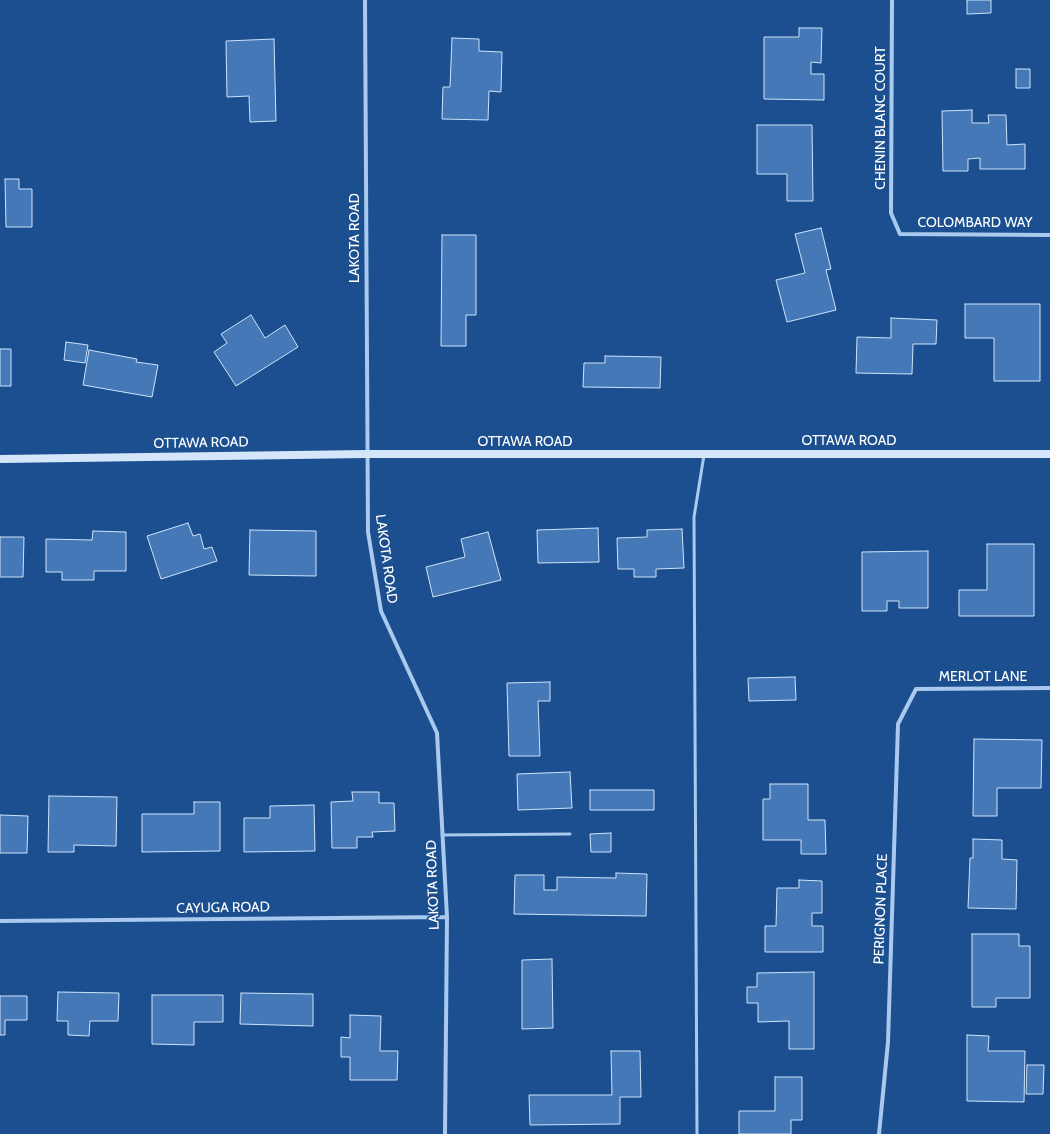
<!DOCTYPE html>
<html>
<head>
<meta charset="utf-8">
<style>
	body { margin:0 }
	canvas { display:block; background:#1b4f8f }
</style>
</head>
<body>
<canvas width="1050" height="1134"></canvas>
<script>
const ctx = document.querySelector('canvas').getContext('2d');
ctx.lineJoin = 'round';
function fill(path, color) {
  ctx.fillStyle = color;
  ctx.fill(path, 'evenodd');
}
function shape(rows) {
  const path = new Path2D();
  for (const r of rows) {
    path.moveTo(r[0], r[1]);
    for (let i = 2; i < r.length; i += 2) path.lineTo(r[i], r[i + 1]);
  }
  return path;
}
function stroke(path, color, width, dash) {
  ctx.strokeStyle = color;
  ctx.lineWidth = width;
  ctx.lineCap = dash ? 'butt' : 'round';
  ctx.setLineDash(dash || []);
  ctx.stroke(path);
}
function label(font, color, halo, rows, align = 'center') {
  ctx.font = font + ' Cabin,sans-serif';
  ctx.lineWidth = 3.5;
  ctx.setLineDash([]);
  ctx.textBaseline = 'middle';
  ctx.strokeStyle = halo;
  ctx.fillStyle = color;
  for (const [text, x, y, turn = 0] of rows) {
    ctx.save();
    ctx.translate(x, y);
    ctx.rotate((+turn || 0) * Math.PI / 180);
    ctx.textAlign = isNaN(turn) ? turn : align;
    if (halo) ctx.strokeText(text, 0, 0);
    ctx.fillText(text, 0, 0);
    ctx.restore();
  }
}
const building = shape([
	[967,0,991,0,991,13,967,14,967,0],
	[799,28,822,28,821,63,811,62,811,74,824,74,824,100,764,99,764,37,799,37,799,28],
	[452,38,479,39,479,51,502,52,501,92,489,91,488,120,442,119,443,87,450,87,452,38],
	[274,39,276,121,250,122,249,96,227,97,226,41,274,39],
	[1016,69,1030,69,1030,88,1016,88,1016,69],
	[972,110,972,123,989,123,988,115,1006,115,1007,145,1025,144,1025,169,980,169,980,158,968,159,968,171,943,171,942,111,972,110],
	[757,125,812,125,813,201,787,201,787,174,757,174,757,125],
	[5,179,19,179,19,189,32,189,32,227,6,227,5,179],
	[821,228,831,269,826,270,836,310,787,322,776,280,805,273,795,234,821,228],
	[442,235,476,235,476,315,466,315,466,346,441,346,442,235],
	[965,304,1040,304,1040,381,994,381,994,338,965,338,965,304],
	[251,315,265,338,285,325,298,347,236,386,214,352,227,343,221,334,251,315],
	[891,318,937,320,936,344,913,344,912,374,856,373,857,337,891,338,891,318],
	[66,342,88,345,85,363,64,360,66,342],
	[0,349,11,349,11,386,0,386,0,349],
	[89,350,137,359,136,362,158,365,152,397,83,385,89,350],
	[605,356,661,357,660,388,583,387,584,363,605,363,605,356],
	[188,523,193,536,200,534,204,549,212,547,217,561,161,579,147,536,188,523],
	[598,528,599,562,538,563,537,530,598,528],
	[682,529,684,568,656,569,656,577,634,577,634,569,618,569,617,538,647,537,647,530,682,529],
	[250,530,316,531,316,576,249,575,250,530],
	[93,531,126,532,126,571,94,571,94,580,62,580,62,572,46,572,46,539,92,540,93,531],
	[488,532,501,580,433,597,426,567,465,557,461,539,488,532],
	[0,537,24,537,23,577,0,577,0,537],
	[987,544,1034,544,1034,616,959,616,959,590,987,590,987,544],
	[928,551,928,608,899,608,899,601,887,601,887,611,862,611,862,552,928,551],
	[795,677,796,700,749,701,748,678,795,677],
	[550,682,550,701,538,701,540,756,509,756,507,683,550,682],
	[974,739,1042,740,1041,788,997,788,997,816,973,816,974,739],
	[570,772,572,808,518,810,517,774,570,772],
	[770,784,808,784,808,820,825,820,826,854,801,854,801,840,763,840,763,799,770,799,770,784],
	[590,790,654,790,654,810,590,810,590,790],
	[352,792,379,792,379,803,394,803,395,831,372,832,373,837,357,837,357,848,332,848,331,802,353,801,352,792],
	[49,796,117,797,116,846,74,845,74,852,48,852,49,796],
	[194,802,220,802,220,851,142,852,142,814,194,814,194,802],
	[314,805,315,851,244,852,244,818,270,818,270,806,314,805],
	[0,815,28,816,27,853,0,853,0,815],
	[611,833,611,852,591,852,590,834,611,833],
	[973,839,1002,840,1002,859,1017,860,1016,909,968,908,970,858,973,858,973,839],
	[616,873,647,874,646,916,514,914,515,875,544,875,544,890,557,890,557,877,616,878,616,873],
	[799,880,822,881,822,913,812,913,812,926,823,926,823,952,765,952,765,926,776,926,777,888,799,888,799,880],
	[972,934,1019,934,1019,946,1030,946,1030,998,996,998,996,1007,972,1007,972,934],
	[552,959,553,1028,522,1029,522,960,552,959],
	[814,972,814,1049,789,1049,789,1021,758,1022,758,1003,747,1003,747,987,757,987,757,973,814,972],
	[58,992,119,993,118,1021,90,1021,89,1036,68,1035,68,1021,57,1021,58,992],
	[241,993,313,994,313,1026,240,1024,241,993],
	[152,995,223,995,223,1022,194,1022,194,1045,152,1044,152,995],
	[0,996,27,996,27,1020,5,1020,5,1035,0,1035,0,996],
	[350,1015,381,1016,380,1051,398,1051,397,1080,350,1080,350,1057,341,1057,341,1037,350,1038,350,1015],
	[967,1035,989,1036,988,1051,1025,1051,1024,1102,967,1101,967,1035],
	[611,1051,640,1051,641,1097,620,1097,620,1124,530,1125,529,1095,612,1095,611,1051],
	[1027,1065,1044,1065,1043,1094,1026,1094,1027,1065],
	[775,1077,802,1077,802,1120,791,1120,791,1134,739,1134,739,1111,775,1111,775,1077]
]);
fill(building, '#4478b7');
stroke(building, '#cfe3fa', 1);
stroke(shape([
	[442,835,570,834],
	[697,1134,694,517,704,455]
]), '#a9c9ee', 3);
stroke(shape([
	[365,0,368,532,381,611,437,733,447,917,445,1134],
	[892,0,891,213,900,234,1050,235],
	[0,921,447,917],
	[879,1134,888,1042,898,724,916,689,1050,688]
]), '#a9c9ee', 4);
stroke(shape([
	[0,459,367,454,1050,454]
]), '#d6e6fa', 8);
label('14px', '#fff', '#1b4f8f', [
	["CHENIN BLANC COURT",881,118,-90],
	["COLOMBARD WAY",975,223],
	["LAKOTA ROAD",355,238,-90],
	["OTTAWA ROAD",849,441],
	["OTTAWA ROAD",525,442],
	["OTTAWA ROAD",201,443,-1],
	["LAKOTA ROAD",386,559,82],
	["MERLOT LANE",983,677],
	["LAKOTA ROAD",433,885,-92],
	["CAYUGA ROAD",223,908,-1],
	["PERIGNON PLACE",881,909,-88]
]);
</script>
</body>
</html>
